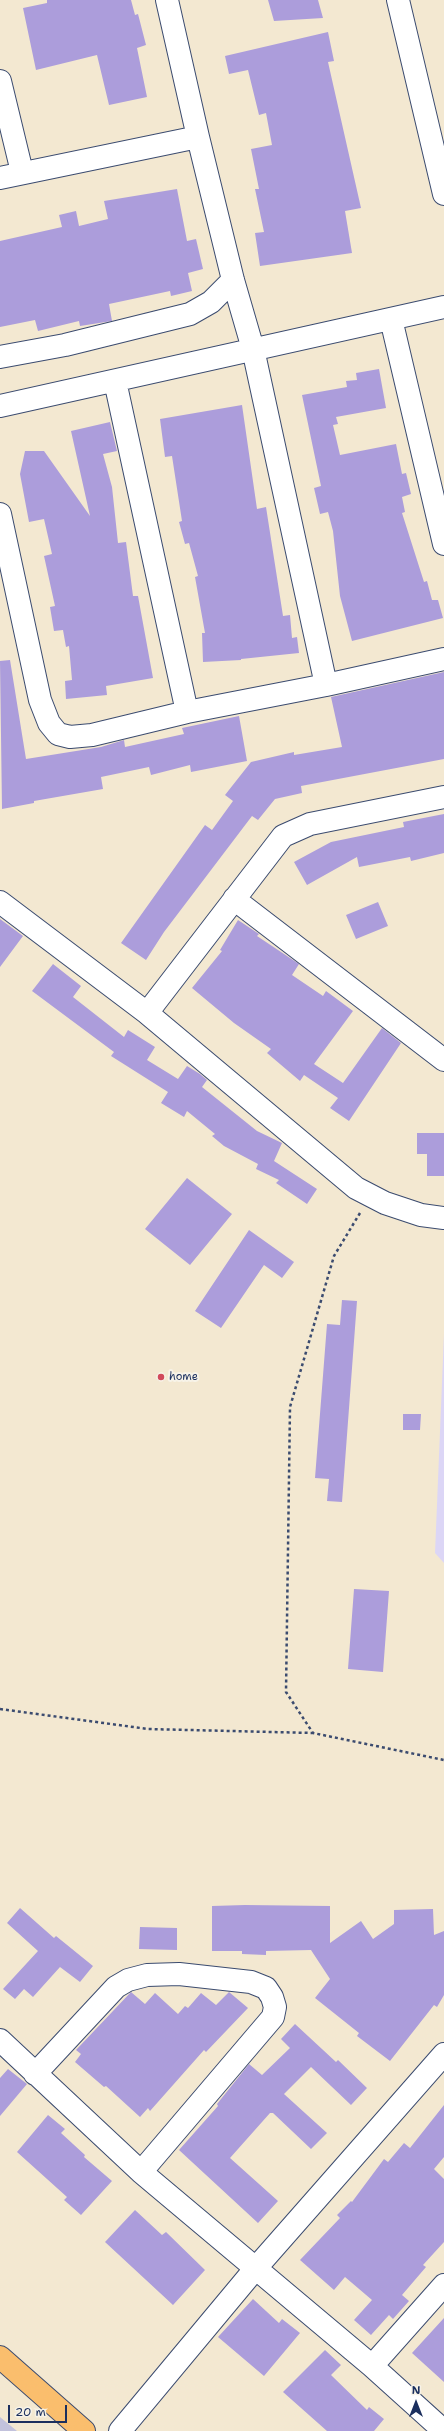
<!DOCTYPE html>
<html>
<head>
<meta charset="utf-8">
<style>
	body { margin:0 }
	#map { position:relative; width:444px; height:2431px; overflow:hidden; background:#f3e8d1; font-family:"Shantell Sans",sans-serif }
	canvas { display:block }
	.north { position:absolute; left:396px; top:2383px; width:40px; height:40px; -webkit-text-stroke:3px #f7f3e8; paint-order:stroke; rotate:0deg; font-size:11px; font-weight:700; line-height:16px; text-align:center; color:#1b2f5e }
	.north::after { content:''; display:block; margin:auto; width:14px; height:18px; background:#1b2f5e; clip-path:polygon(50% 0,100% 100%,50% 72%,0 100%) }
	.scale { position:absolute; left:8px; top:2405px; width:59px; height:18px; box-sizing:border-box; border:2px solid #1b2f5e; border-top:0; padding-left:5px; font-size:12px; line-height:14px; white-space:nowrap; color:#1b2f5e; -webkit-text-stroke:3px #f7f3e8; paint-order:stroke }
</style>
</head>
<body>
<div id="map">
<canvas width="444" height="2431"></canvas>
<div class="north">N</div>
<div class="scale">20 m</div>
</div>
<script>
const ctx = document.querySelector('canvas').getContext('2d');
ctx.lineJoin = 'round';
function fill(path, color) {
  ctx.fillStyle = color;
  ctx.fill(path, 'evenodd');
}
function shape(rows) {
  const path = new Path2D();
  for (const r of rows) {
    path.moveTo(r[0], r[1]);
    for (let i = 2; i < r.length; i += 2) path.lineTo(r[i], r[i + 1]);
  }
  return path;
}
function stroke(path, color, width, dash) {
  ctx.strokeStyle = color;
  ctx.lineWidth = width;
  ctx.lineCap = dash ? 'butt' : 'round';
  ctx.setLineDash(dash || []);
  ctx.stroke(path);
}
function label(font, color, halo, rows, align = 'center') {
  ctx.font = font + ' "Shantell Sans",sans-serif';
  ctx.lineWidth = 4;
  ctx.setLineDash([]);
  ctx.textBaseline = 'middle';
  ctx.strokeStyle = halo;
  ctx.fillStyle = color;
  for (const [text, x, y, turn = 0] of rows) {
    ctx.save();
    ctx.translate(x, y);
    ctx.rotate((+turn || 0) * Math.PI / 180);
    ctx.textAlign = isNaN(turn) ? turn : align;
    if (halo) ctx.strokeText(text, 0, 0);
    ctx.fillText(text, 0, 0);
    ctx.restore();
  }
}
fill(shape([
	[444,1334,444,1563,435,1553]
]), '#dcd6f6');
fill(shape([
	[0,2417,17,2431,0,2431]
]), '#c2c2dc');
fill(shape([
	[47,0,131,0,135,15,138,14,146,45,137,48,147,97,109,105,97,55,36,70,23,8,47,3],
	[268,0,318,0,323,18,274,21],
	[328,32,334,61,328,62,361,208,345,211,352,253,260,266,255,233,264,232,255,189,259,189,251,149,272,145,266,113,259,115,248,70,229,74,225,56],
	[177,189,187,241,196,239,203,269,188,273,192,291,171,296,170,291,109,304,112,321,80,326,79,321,38,331,35,320,0,327,0,241,62,227,59,215,76,211,79,226,108,219,104,201],
	[379,369,386,408,336,417,338,424,333,425,340,455,396,444,402,474,406,473,411,494,402,497,405,512,402,513,424,582,427,581,432,600,438,600,443,618,352,641,340,596,333,531,328,512,320,514,314,488,321,486,302,395,347,387,346,381,357,380,356,373],
	[242,405,257,509,266,507,283,616,290,615,292,638,297,637,299,653,241,659,241,660,203,662,202,633,205,633,195,577,198,576,189,543,185,544,179,522,182,521,172,456,165,457,160,419],
	[110,422,117,451,103,454,112,487,118,543,126,542,133,596,138,596,153,678,106,686,107,695,66,699,65,681,72,680,69,646,66,647,63,630,54,631,50,607,55,606,44,556,52,554,44,519,29,522,20,474,25,451,44,451,90,516,71,431],
	[10,660,26,759,101,747,124,740,125,747,184,734,182,728,239,716,247,761,191,772,190,765,151,775,149,767,101,777,103,789,34,801,34,803,2,809,0,661],
	[444,672,444,759,301,786,302,793,275,799,258,820,252,816,164,932,146,960,121,943,205,825,212,830,233,801,225,795,251,762,294,752,294,755,342,747,331,697],
	[444,814,444,853,411,861,410,857,359,867,357,857,307,885,294,862,331,842,404,827,403,822],
	[378,902,388,926,356,939,346,915],
	[0,919,23,936,0,967],
	[238,920,259,934,257,936,299,964,292,975,323,996,326,991,353,1011,314,1064,343,1083,382,1028,401,1043,349,1121,330,1108,338,1098,304,1075,300,1081,267,1053,271,1049,234,1023,192,988,222,951,220,950],
	[53,964,81,986,73,997,124,1037,128,1030,155,1047,147,1060,178,1079,187,1066,200,1074,207,1080,202,1087,257,1131,282,1143,274,1161,317,1189,307,1204,276,1183,279,1180,256,1169,258,1164,224,1146,212,1136,215,1134,187,1111,184,1117,161,1103,168,1092,111,1056,114,1052,32,991],
	[417,1133,444,1133,444,1176,427,1176,427,1154,417,1154],
	[187,1178,232,1214,190,1265,145,1229],
	[249,1230,294,1262,282,1278,264,1265,221,1328,195,1311],
	[342,1300,357,1301,342,1502,327,1501,329,1479,315,1478,327,1324,340,1325],
	[403,1414,421,1414,420,1430,403,1430],
	[354,1589,389,1591,383,1672,348,1669],
	[245,1905,330,1906,330,1943,361,1921,373,1939,394,1924,394,1910,433,1909,434,1935,444,1931,444,1995,437,2007,434,2005,390,2061,357,2036,359,2033,315,1998,330,1979,311,1950,266,1951,266,1955,242,1954,242,1951,212,1951,212,1906],
	[20,1908,54,1938,56,1936,93,1966,80,1982,60,1967,33,1997,24,1989,15,1999,3,1989,38,1951,7,1923],
	[140,1927,177,1928,177,1950,139,1949],
	[131,1992,145,2004,155,1993,178,2014,185,2006,188,2008,201,1993,216,2005,229,1992,248,2008,206,2052,204,2050,150,2111,148,2108,140,2117,106,2086,104,2087,75,2062,81,2054,76,2050],
	[295,2024,336,2062,338,2060,367,2088,351,2105,311,2067,284,2094,327,2133,311,2149,273,2113,270,2113,230,2158,278,2201,258,2223,179,2150,218,2106,217,2104,249,2064,262,2075,290,2048,281,2039],
	[8,2069,27,2084,0,2116,0,2078],
	[444,2105,444,2157,434,2169,444,2179,444,2242,423,2265,426,2267,402,2295,409,2301,393,2319,389,2315,371,2335,354,2320,372,2300,345,2277,334,2290,300,2260,340,2218,337,2215,351,2201,352,2202,384,2159,388,2162,404,2143,410,2148],
	[48,2115,65,2129,61,2133,85,2155,84,2157,112,2181,81,2215,64,2200,67,2197,17,2152],
	[135,2210,162,2235,166,2232,205,2270,173,2305,105,2242],
	[253,2299,279,2323,282,2319,300,2333,264,2376,218,2337],
	[444,2318,444,2382,412,2353],
	[325,2350,341,2365,331,2375,367,2410,369,2407,384,2419,374,2431,327,2431,283,2392]
]), '#ac9ddb');
const minor = shape([
	[167,0,198,137,233,280,253,349,326,685],
	[398,0,444,194],
	[0,81,22,172],
	[0,178,198,137],
	[391,319,444,544],
	[0,357,65,345,190,314,211,302,233,280],
	[115,381,187,712],
	[0,406,444,307],
	[0,514,40,700,49,723,58,734,70,737,92,735,187,712,326,685,444,659],
	[234,899,444,1060],
	[0,902,147,1013,356,1188,385,1203,421,1215,444,1218],
	[147,1013,283,836,310,824,444,797],
	[0,2040,141,2172,372,2366,444,2431],
	[35,2074,116,1987,128,1980,147,1975,179,1974,251,1982,266,1988,272,1997,275,2007,273,2017,141,2172],
	[372,2366,444,2285],
	[120,2431,255,2269,444,2054]
]);
const major = shape([
	[0,2357,84,2431]
]);
stroke(minor, '#3b4b6f', 24);
stroke(major, '#3b4b6f', 24);
stroke(shape([
	[360,1213,334,1256,290,1407,286,1692,313,1733,444,1760],
	[0,1709,148,1729,313,1733]
]), '#3b4b6f', 2.5, [3, 3]);
stroke(minor, '#fff', 22);
stroke(major, '#fabe6d', 22);
for (const [x, y, r, color] of [
	[161,1377,4,"#d1495b"]
]) {
  const dot = new Path2D();
  dot.arc(x, y, r, 0, 2 * Math.PI);
  ctx.fillStyle = color;
  ctx.fill(dot);
  stroke(dot, '#f7f3e8', 1.5);
}
label('11px', '#1b2f5e', '#f7f3e8', [
	["home",169,1377]
], 'left');
</script>
</body>
</html>
